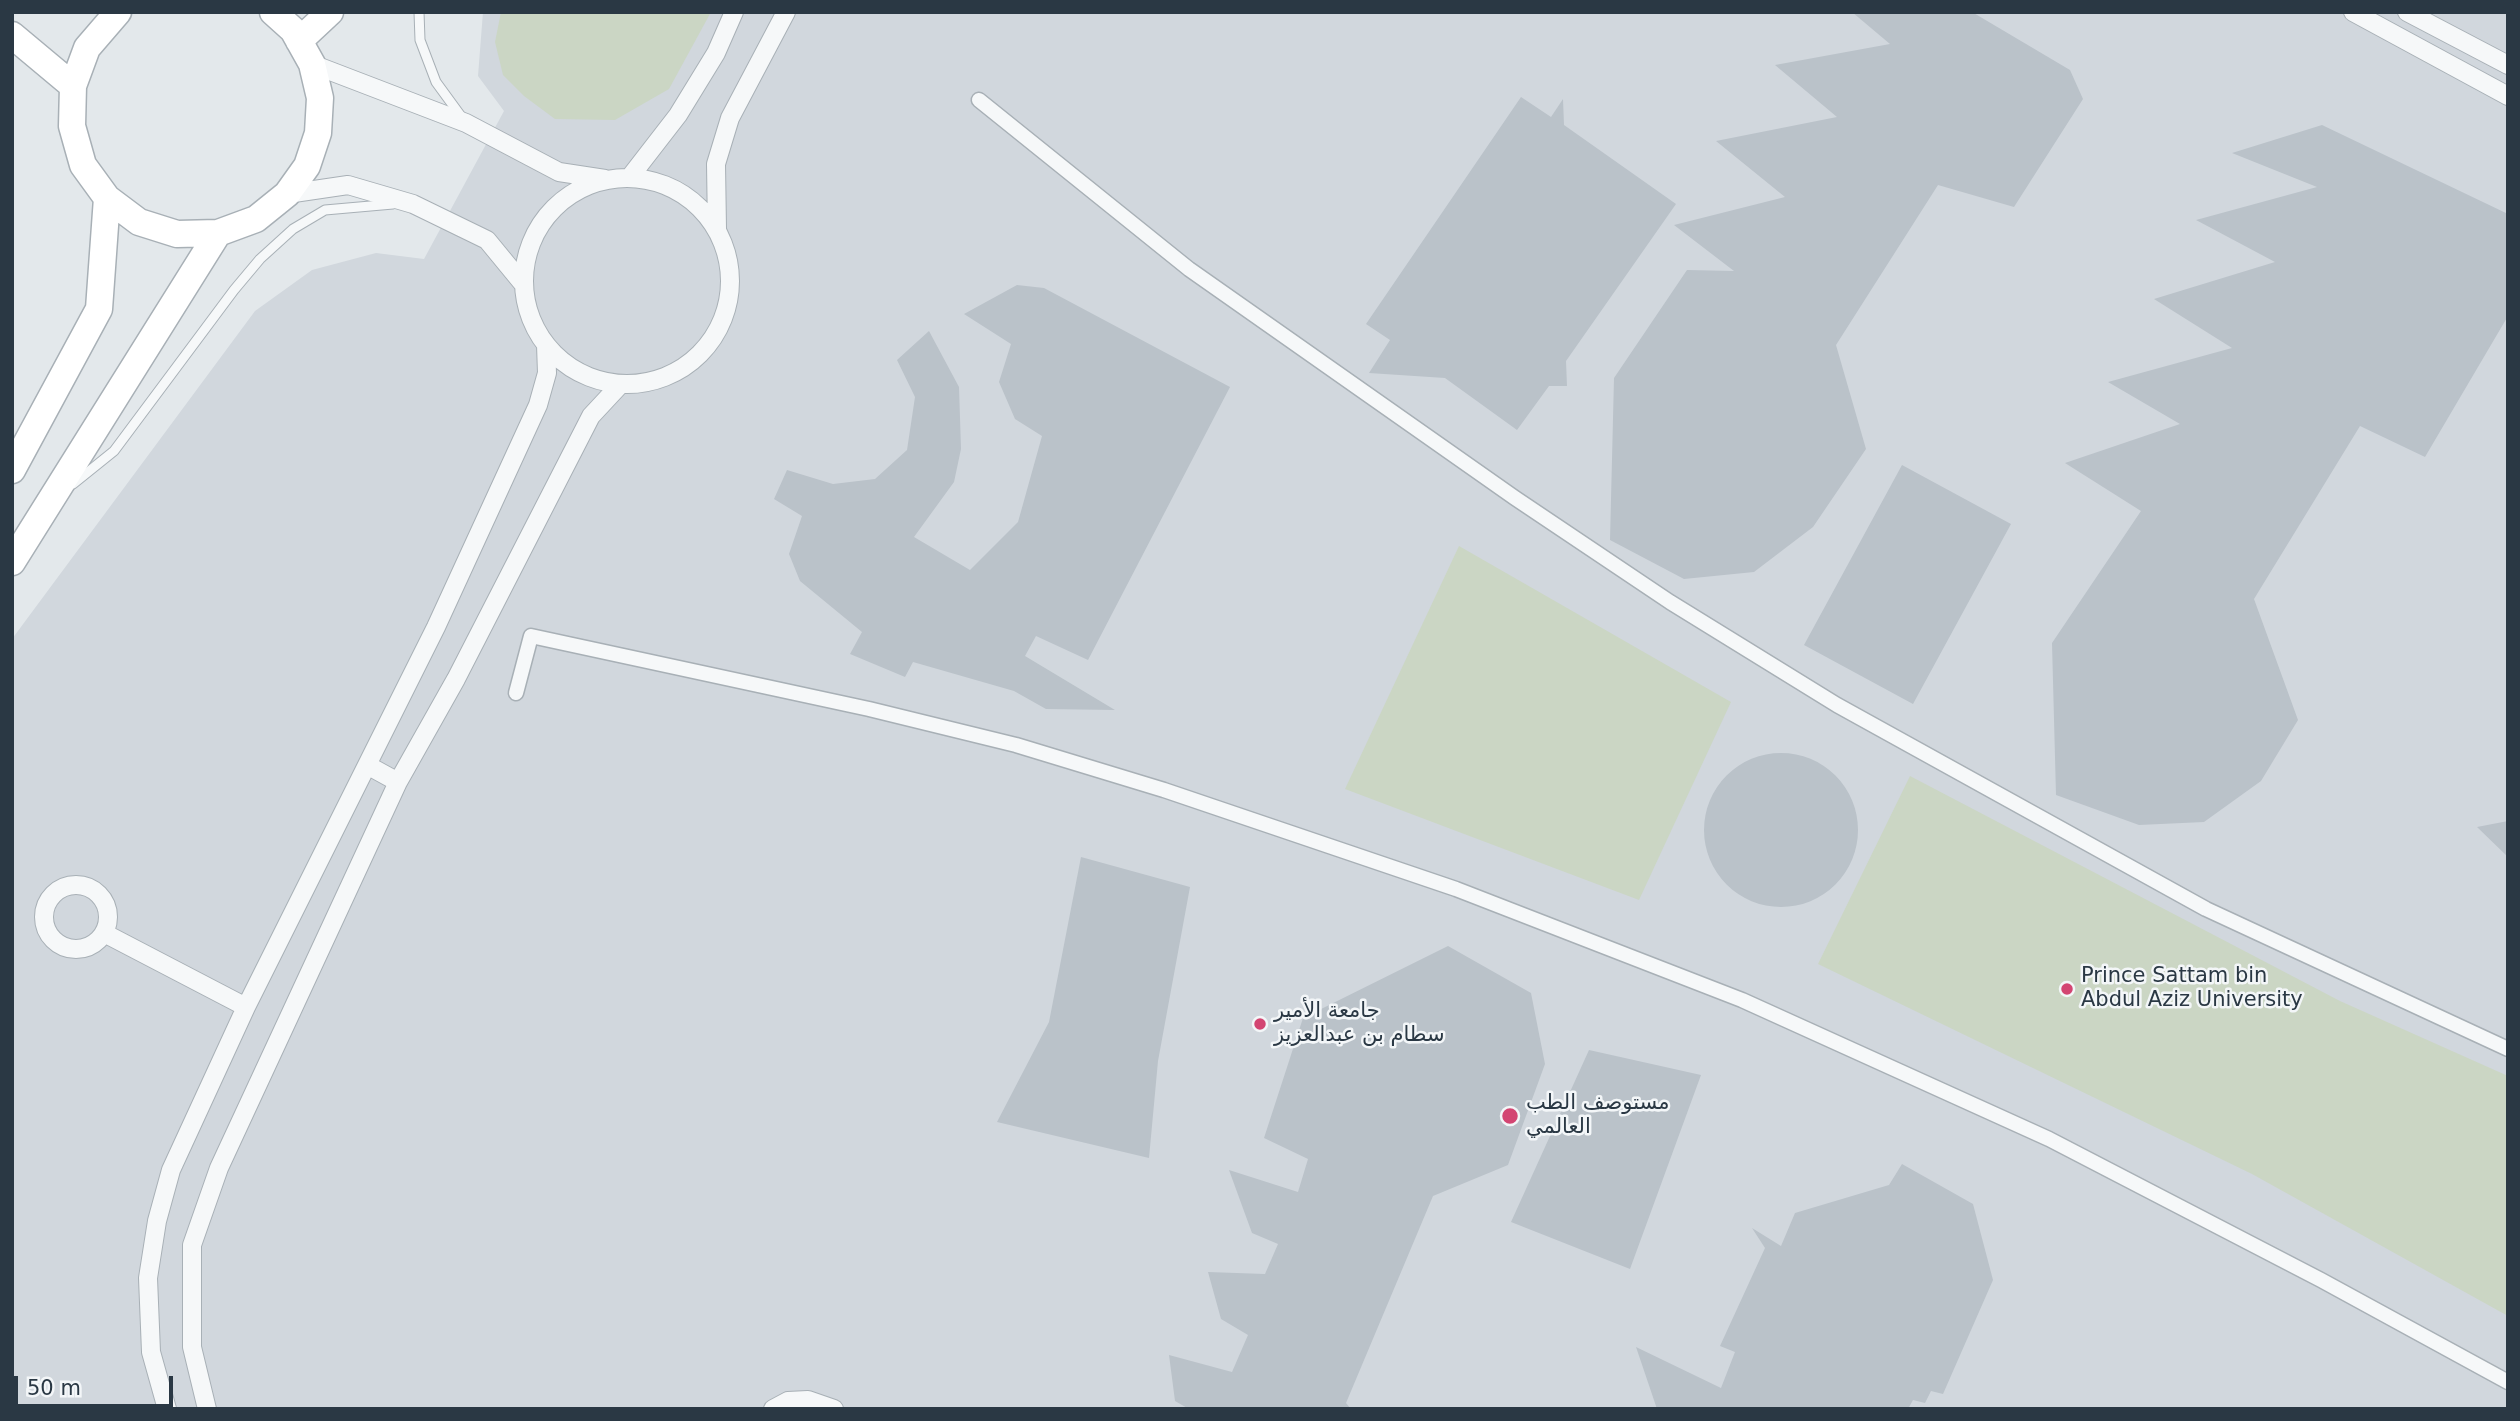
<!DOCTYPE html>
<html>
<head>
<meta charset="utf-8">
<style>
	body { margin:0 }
	#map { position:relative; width:2520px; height:1421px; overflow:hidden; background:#e3e8eb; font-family:"DejaVu Sans",sans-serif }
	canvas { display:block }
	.frame { position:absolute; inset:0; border:14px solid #2a3844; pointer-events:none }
	.scale { position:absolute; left:14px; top:1376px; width:159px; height:32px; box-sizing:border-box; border:4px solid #2a3844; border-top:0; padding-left:9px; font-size:21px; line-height:24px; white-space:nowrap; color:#2a3844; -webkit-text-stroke:5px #f3f6f8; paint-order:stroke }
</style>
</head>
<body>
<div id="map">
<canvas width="2520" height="1421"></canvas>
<div class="frame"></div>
<div class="scale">50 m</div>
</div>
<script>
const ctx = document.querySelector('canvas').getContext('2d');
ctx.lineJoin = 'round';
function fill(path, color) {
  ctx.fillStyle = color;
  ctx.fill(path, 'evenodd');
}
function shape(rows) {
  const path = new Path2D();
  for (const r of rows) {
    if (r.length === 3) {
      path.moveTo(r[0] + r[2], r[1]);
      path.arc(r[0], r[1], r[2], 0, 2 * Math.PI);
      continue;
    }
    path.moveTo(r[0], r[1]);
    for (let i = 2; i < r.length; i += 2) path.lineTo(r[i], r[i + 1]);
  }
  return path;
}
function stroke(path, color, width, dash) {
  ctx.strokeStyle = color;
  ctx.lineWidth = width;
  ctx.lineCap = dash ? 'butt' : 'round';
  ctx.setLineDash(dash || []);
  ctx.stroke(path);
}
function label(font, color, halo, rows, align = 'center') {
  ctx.font = font + ' "DejaVu Sans","Noto Sans Arabic",sans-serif';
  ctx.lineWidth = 5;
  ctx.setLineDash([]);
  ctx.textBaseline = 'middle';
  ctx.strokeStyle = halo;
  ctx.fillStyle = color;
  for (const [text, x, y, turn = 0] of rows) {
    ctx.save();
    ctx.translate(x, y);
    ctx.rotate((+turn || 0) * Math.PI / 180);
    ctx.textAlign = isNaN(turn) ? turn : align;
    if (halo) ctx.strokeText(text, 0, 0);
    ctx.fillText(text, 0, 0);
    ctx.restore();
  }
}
fill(shape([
	[483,12,2508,12,2508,1409,12,1409,12,639,255,311,312,270,376,253,424,259,504,111,478,76]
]), '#d1d7dd');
fill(shape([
	[501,12,711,12,669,89,615,120,555,119,524,96,503,75,495,42],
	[1459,546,1731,702,1639,900,1345,789],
	[1910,776,2340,1001,2508,1076,2508,1316,2252,1174,1818,964]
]), '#cbd6c4');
fill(shape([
	[1852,12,1972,12,2070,70,2083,99,2014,207,1938,185,1836,345,1866,449,1813,527,1754,572,1684,579,1610,540,1614,378,1687,270,1734,271,1674,225,1785,197,1716,141,1837,117,1775,65,1890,44],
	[1521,97,1551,117,1563,99,1564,125,1676,204,1566,361,1567,386,1549,386,1517,430,1445,378,1369,373,1390,340,1366,324],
	[2322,125,2508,214,2508,316,2425,457,2360,426,2254,599,2298,720,2261,781,2204,822,2139,825,2056,795,2052,643,2141,511,2065,463,2180,424,2108,382,2232,348,2154,299,2275,262,2196,220,2317,187,2232,153],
	[1017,285,1044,288,1230,387,1088,660,1036,636,1025,656,1115,710,1046,709,1014,691,913,662,905,677,850,654,862,632,800,581,789,554,802,516,774,499,787,470,833,484,875,479,907,450,915,397,897,360,929,331,959,387,961,449,954,482,914,537,970,570,1018,522,1042,436,1015,419,999,382,1011,344,964,314],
	[1902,465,2011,524,1913,704,1804,645],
	[1781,830,77],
	[2508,821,2508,857,2477,827],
	[1081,857,1190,887,1158,1061,1149,1158,997,1122,1049,1022],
	[1448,946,1531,993,1545,1064,1508,1165,1433,1196,1346,1403,1351,1409,1189,1409,1175,1401,1169,1355,1232,1372,1248,1335,1221,1319,1208,1272,1265,1274,1278,1244,1252,1233,1229,1170,1298,1192,1308,1159,1264,1138,1303,1018],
	[1589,1050,1701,1075,1630,1269,1511,1222],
	[1902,1164,1973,1204,1993,1280,1943,1394,1931,1391,1925,1403,1913,1400,1908,1409,1657,1409,1636,1347,1721,1388,1735,1352,1720,1346,1765,1248,1752,1228,1781,1246,1795,1213,1889,1185]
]), '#bac2c9');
const service = shape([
	[419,12,420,40,436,82,463,119],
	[73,484,114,451,234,290,260,259,293,229,325,210,393,204]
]);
const pedestrian = shape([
	[979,100,1189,269,1515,498,1670,602,1837,705,2206,909,2508,1049],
	[516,693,531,636,869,709,1016,745,1164,790,1456,889,1742,1000,2049,1139,2321,1280,2508,1382]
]);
const minor = shape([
	[2353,12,2508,96],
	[2407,12,2508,65],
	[312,64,466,123,559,172,605,179],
	[630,177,678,115,716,53,734,12],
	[627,281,103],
	[287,194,348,185,413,204,487,240,524,285],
	[717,229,716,164,730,118,786,12],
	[367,765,398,782],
	[76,917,32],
	[104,933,246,1007],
	[167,1409,151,1352,148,1278,157,1221,171,1170,246,1007,436,627,538,405,547,373,546,345],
	[207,1409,192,1347,192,1245,219,1168,398,782,456,679,591,416,618,387],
	[773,1409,788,1401,808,1400,834,1409]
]);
const secondary = shape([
	[118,12,87,48,73,86,72,126,83,165,107,198,139,222,177,234,218,233,256,219,287,194,307,166,318,133,320,98,312,64,293,30,273,12],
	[12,35,73,86],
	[299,41,330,12],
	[12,470,99,309,107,198],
	[12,562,218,233]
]);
stroke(service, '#a8b0b6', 11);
stroke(pedestrian, '#a8b0b6', 17);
stroke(minor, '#a8b0b6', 20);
stroke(secondary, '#a8b0b6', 29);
stroke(service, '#f6f8f9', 9);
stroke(pedestrian, '#f6f8f9', 14);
stroke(minor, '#f6f8f9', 18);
stroke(secondary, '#fff', 26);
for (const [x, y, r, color] of [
	[2067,989,7,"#d34572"],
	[1260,1024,7,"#d34572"],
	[1510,1116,9,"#d34572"]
]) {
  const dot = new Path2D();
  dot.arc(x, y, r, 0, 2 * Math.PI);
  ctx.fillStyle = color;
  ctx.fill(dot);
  stroke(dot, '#f3f6f8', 2.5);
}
label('21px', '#2a3844', '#f3f6f8', [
	["Prince Sattam bin",2081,977],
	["Abdul Aziz University",2081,1001],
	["جامعة الأمير",1274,1012],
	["سطام بن عبدالعزيز",1274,1036],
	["مستوصف الطب",1526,1104],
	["العالمي",1526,1128]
], 'left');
</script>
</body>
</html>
